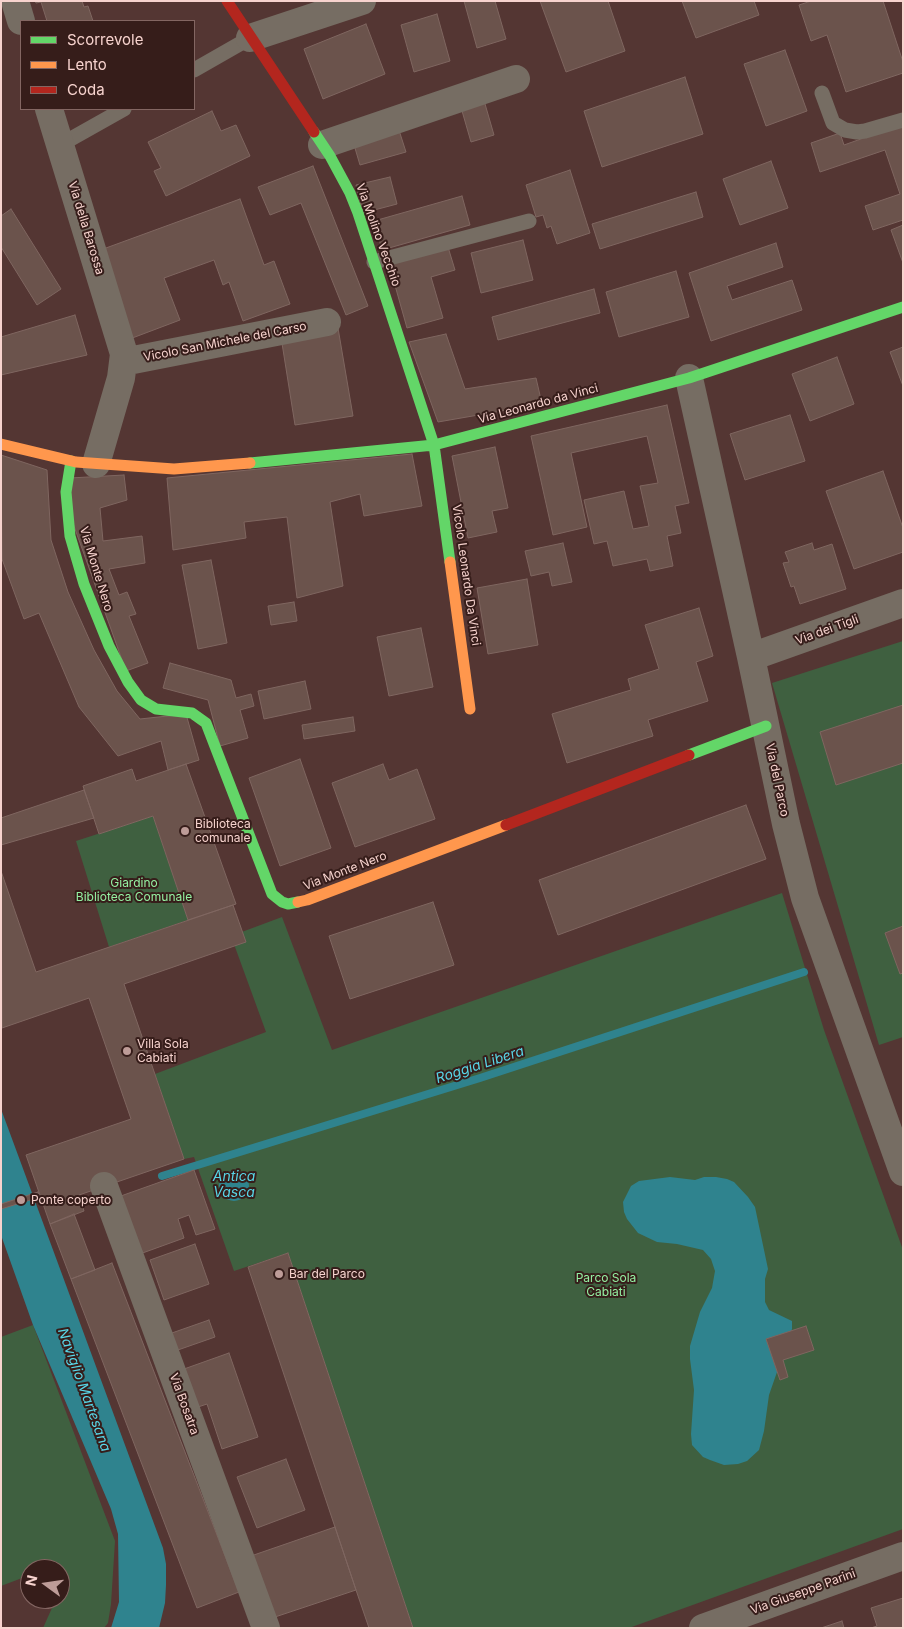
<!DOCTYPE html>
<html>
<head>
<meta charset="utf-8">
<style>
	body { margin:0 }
	#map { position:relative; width:904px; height:1629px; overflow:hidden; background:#543633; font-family:Inter,sans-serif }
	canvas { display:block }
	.frame { position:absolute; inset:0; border:2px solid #f7d3ce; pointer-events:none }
	.legend { position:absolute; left:20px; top:20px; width:175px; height:90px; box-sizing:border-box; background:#361d1a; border:1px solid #836662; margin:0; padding:6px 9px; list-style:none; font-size:15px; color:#f7d3ce }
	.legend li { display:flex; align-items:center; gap:10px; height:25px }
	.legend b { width:25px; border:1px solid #836662 }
	.north { position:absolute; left:20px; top:1559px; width:50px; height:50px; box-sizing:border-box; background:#361d1a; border:1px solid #836662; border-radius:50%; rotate:284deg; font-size:14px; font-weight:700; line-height:20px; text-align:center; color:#f7d3ce }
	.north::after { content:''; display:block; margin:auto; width:18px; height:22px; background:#be9c98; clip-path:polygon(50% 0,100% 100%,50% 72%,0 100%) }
</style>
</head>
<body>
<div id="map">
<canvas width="904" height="1629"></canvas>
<div class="frame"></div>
<ul class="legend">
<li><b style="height:6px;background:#63d668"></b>Scorrevole</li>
<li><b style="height:6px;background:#ff974d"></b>Lento</li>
<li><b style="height:6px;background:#b3261e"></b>Coda</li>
</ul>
<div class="north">N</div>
</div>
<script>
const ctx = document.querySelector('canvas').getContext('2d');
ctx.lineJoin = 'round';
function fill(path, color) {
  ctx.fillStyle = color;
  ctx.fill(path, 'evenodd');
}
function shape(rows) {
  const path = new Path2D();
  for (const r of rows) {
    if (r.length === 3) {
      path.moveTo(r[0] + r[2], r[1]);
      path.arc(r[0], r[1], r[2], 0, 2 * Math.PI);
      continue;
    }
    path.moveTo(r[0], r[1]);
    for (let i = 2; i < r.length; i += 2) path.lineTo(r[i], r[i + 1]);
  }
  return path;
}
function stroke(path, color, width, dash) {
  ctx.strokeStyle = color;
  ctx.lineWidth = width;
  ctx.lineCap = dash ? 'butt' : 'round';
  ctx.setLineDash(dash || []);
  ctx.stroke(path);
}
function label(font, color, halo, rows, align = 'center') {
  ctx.font = font + ' Inter,sans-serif';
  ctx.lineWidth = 4;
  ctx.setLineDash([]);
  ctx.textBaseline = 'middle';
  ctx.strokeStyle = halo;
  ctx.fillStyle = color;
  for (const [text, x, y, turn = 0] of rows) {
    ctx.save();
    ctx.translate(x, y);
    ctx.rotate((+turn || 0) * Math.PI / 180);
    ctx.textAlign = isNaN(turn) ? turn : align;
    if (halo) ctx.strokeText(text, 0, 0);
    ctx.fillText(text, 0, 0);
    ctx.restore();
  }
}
fill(shape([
	[903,641,903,1037,879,1045,772,683],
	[153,816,188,920,109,947,76,841],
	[782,893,824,1030,903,1250,903,1529,629,1628,413,1628,288,1253,234,1271,194,1157,184,1159,155,1074,266,1032,231,936,282,917,332,1050],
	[33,1325,115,1541,111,1604,108,1623,104,1628,43,1628,56,1599,60,1599,60,1569,30,1569,30,1575,1,1586,1,1337]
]), '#3f6040');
fill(shape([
	[1,1109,163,1548,166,1564,166,1585,165,1603,159,1628,111,1628,119,1602,118,1534,111,1509,33,1325,1,1235],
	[234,1186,15],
	[670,1177,695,1180,704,1177,716,1177,727,1179,734,1182,748,1197,755,1207,768,1269,765,1279,765,1302,769,1310,792,1321,792,1329,769,1395,764,1431,759,1450,747,1461,738,1464,724,1465,710,1460,703,1457,692,1445,691,1434,694,1390,690,1359,690,1346,700,1312,712,1288,715,1271,711,1259,703,1250,677,1244,657,1242,638,1233,627,1219,624,1212,623,1202,631,1186,639,1181]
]), '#2f838e');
stroke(shape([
	[162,1176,480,1078,804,972]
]), '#2f838e', 8);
const building = shape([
	[35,1,82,1,84,7,88,6,93,21,47,21,41,2,36,3,35,1],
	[464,1,495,1,506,39,477,48,464,1],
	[540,1,608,1,625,51,566,72,540,1],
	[682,1,754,1,759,15,696,38,682,1],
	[811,1,883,1,903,62,903,73,846,92,827,35,811,41,799,5,811,1],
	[437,14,450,61,414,72,401,25,437,14],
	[366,24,385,74,323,99,304,49,366,24],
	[785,50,807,111,766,126,744,64,785,50],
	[685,77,703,134,602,167,584,111,685,77],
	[483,97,494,135,471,142,460,104,483,97],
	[212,111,221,131,236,125,250,156,166,196,154,171,161,168,148,142,212,111],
	[397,124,406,152,360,165,352,138,397,124],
	[903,124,903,220,873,230,865,206,900,194,885,150,820,172,811,143,840,133,844,145,903,124],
	[771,161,788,208,740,225,723,179,771,161],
	[313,166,368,306,346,315,301,203,270,215,258,187,313,166],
	[570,170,590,233,557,244,551,226,547,228,543,215,536,217,526,185,570,170],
	[390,177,397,204,363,213,356,185,390,177],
	[696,192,703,217,600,249,592,224,696,192],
	[462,196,470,225,382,250,374,221,462,196],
	[240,199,264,265,274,261,290,304,243,321,229,282,223,285,214,260,164,278,180,320,127,340,95,252,240,199],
	[11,209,61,289,37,305,1,247,1,216,11,209],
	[903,225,903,263,891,230,903,225],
	[523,240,533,280,481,293,471,253,523,240],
	[776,243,783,267,727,286,732,300,792,280,802,310,711,341,689,273,776,243],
	[448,247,455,270,431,277,443,318,407,328,389,264,448,247],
	[676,271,689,317,619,337,606,292,676,271],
	[594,289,600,313,498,340,492,317,594,289],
	[75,315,87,355,1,375,1,337,75,315],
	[338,328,353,416,295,425,281,337,338,328],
	[446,334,465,389,536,378,542,404,438,422,409,342,446,334],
	[903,347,903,386,890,352,903,347],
	[837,357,854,404,810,421,792,374,837,357],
	[667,405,689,503,675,506,681,533,667,536,673,566,650,571,647,559,613,566,607,541,594,544,584,500,624,491,633,529,649,526,640,486,658,483,647,436,571,453,587,527,553,535,531,436,667,405],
	[790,415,805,461,745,480,730,434,790,415],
	[495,447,508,508,492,511,497,532,468,538,452,456,495,447],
	[412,454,422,506,364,516,360,494,330,502,343,586,297,598,287,517,244,522,246,538,173,550,167,478,412,454],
	[1,455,47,470,51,540,68,592,94,650,117,691,140,719,186,714,199,760,168,770,161,741,118,756,79,707,39,613,24,619,2,559,1,455],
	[883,471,903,528,903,552,854,569,826,491,883,471],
	[124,475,127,500,100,508,103,541,142,536,145,563,109,569,119,595,127,592,136,614,129,616,148,663,126,671,70,515,70,478,124,475],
	[563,543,572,582,552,586,549,572,531,576,525,551,563,543],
	[812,543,814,550,832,544,846,589,800,604,794,586,791,587,783,563,789,562,785,552,812,543],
	[211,560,227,643,198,649,182,565,211,560],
	[527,579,538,645,488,654,477,588,527,579],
	[294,602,297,621,271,625,268,606,294,602],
	[699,608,713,656,696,662,708,701,648,720,653,736,567,763,552,714,631,690,628,679,659,669,645,625,699,608],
	[421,628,433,687,389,696,377,637,421,628],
	[170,663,231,680,236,698,251,694,254,706,240,710,248,738,220,746,208,700,163,688,170,663],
	[305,681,311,709,264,719,258,691,305,681],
	[903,705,903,763,836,785,820,732,903,705],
	[353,717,355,731,304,739,302,725,353,717],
	[300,759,331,848,280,866,249,778,300,759],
	[186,764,236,904,188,920,153,816,99,834,83,786,132,769,136,781,186,764],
	[383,764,389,780,417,769,435,819,355,847,332,783,383,764],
	[84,790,94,818,1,845,1,818,84,790],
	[746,805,766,859,558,935,539,880,746,805],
	[1,871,36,972,233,905,246,942,124,984,184,1159,79,1195,84,1211,50,1224,26,1155,131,1119,89,998,2,1028,1,871],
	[433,902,454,965,350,999,329,936,433,902],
	[903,926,903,973,900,974,885,933,903,926],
	[194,1170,215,1229,196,1235,189,1215,178,1219,184,1238,137,1255,118,1197,194,1170],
	[38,1192,40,1197,1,1209,1,1204,38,1192],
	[74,1214,95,1270,71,1279,50,1224,74,1214],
	[195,1244,209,1284,164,1300,150,1260,195,1244],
	[288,1253,413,1628,369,1628,356,1590,248,1267,288,1253],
	[112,1263,239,1592,197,1608,71,1279,112,1263],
	[209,1320,215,1337,175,1351,169,1334,209,1320],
	[806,1326,814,1350,783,1360,788,1377,780,1380,766,1339,806,1326],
	[229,1353,258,1437,222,1449,207,1404,198,1407,184,1369,229,1353],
	[286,1459,305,1510,257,1528,237,1477,286,1459],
	[335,1527,356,1590,269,1619,248,1557,335,1527],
	[903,1598,903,1628,871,1628,877,1626,871,1608,903,1598],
	[842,1621,844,1628,821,1628,842,1621]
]);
fill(building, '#6b534c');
stroke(building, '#7f6660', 1);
stroke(shape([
	[194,70,250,38],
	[822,93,833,123,845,130,857,132,865,131,903,120],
	[60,145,124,109],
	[374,262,529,221]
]), '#766d63', 15);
stroke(shape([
	[15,1,21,21],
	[250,38,362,1],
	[49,109,124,354,121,378,96,464],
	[322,145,516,79],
	[123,362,327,322],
	[689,378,751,657,786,824,805,898,903,1172],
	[751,657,903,603],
	[104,1186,266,1628],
	[703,1628,903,1556]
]), '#766d63', 28);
stroke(shape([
	[314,132,330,156,350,193,358,213,434,445,450,562],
	[71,461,66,492,70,536,84,584,109,646,128,682,141,700,156,709,192,713,206,723,272,894,282,902,288,904,298,902],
	[250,463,434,445,689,378,903,307],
	[689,755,766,726]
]), '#63d668', 11);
stroke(shape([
	[1,444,76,462,174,469,250,463],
	[450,562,470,709],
	[298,902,307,900,506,825]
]), '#ff974d', 11);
stroke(shape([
	[227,1,314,132],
	[506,825,689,755]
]), '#b3261e', 11);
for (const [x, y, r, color] of [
	[185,831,5,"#be9c98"],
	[127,1051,5,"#be9c98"],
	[21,1200,5,"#be9c98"],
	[279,1274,5,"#be9c98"]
]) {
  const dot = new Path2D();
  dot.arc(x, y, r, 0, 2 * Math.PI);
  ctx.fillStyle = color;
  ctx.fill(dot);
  stroke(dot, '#361d1a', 2);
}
label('12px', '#f7d3ce', '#361d1a', [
	["Via della Barossa",86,228,73],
	["Via Molino Vecchio",378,235,70],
	["Vicolo San Michele del Carso",225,342,-11],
	["Via Leonardo da Vinci",538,404,-15],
	["Via Monte Nero",96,569,73],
	["Vicolo Leonardo Da Vinci",466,575,82],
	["Via dei Tigli",827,630,-20],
	["Via del Parco",777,780,78],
	["Via Monte Nero",345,871,-21],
	["Via Bosatra",184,1404,70],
	["Via Giuseppe Parini",803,1592,-20]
]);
label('12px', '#f7d3ce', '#361d1a', [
	["Biblioteca",195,824],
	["comunale",195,838],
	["Villa Sola",137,1044],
	["Cabiati",137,1058],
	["Ponte coperto",31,1200],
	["Bar del Parco",289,1274]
], 'left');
label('12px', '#94f0a2', '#361d1a', [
	["Giardino",134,883],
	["Biblioteca Comunale",134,897],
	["Parco Sola",606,1278],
	["Cabiati",606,1292]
]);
label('italic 14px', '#58d5e6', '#361d1a', [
	["Roggia Libera",480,1065,-18],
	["Antica",234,1177],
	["Vasca",234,1193],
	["Naviglio Martesana",84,1390,70]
]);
</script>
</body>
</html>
